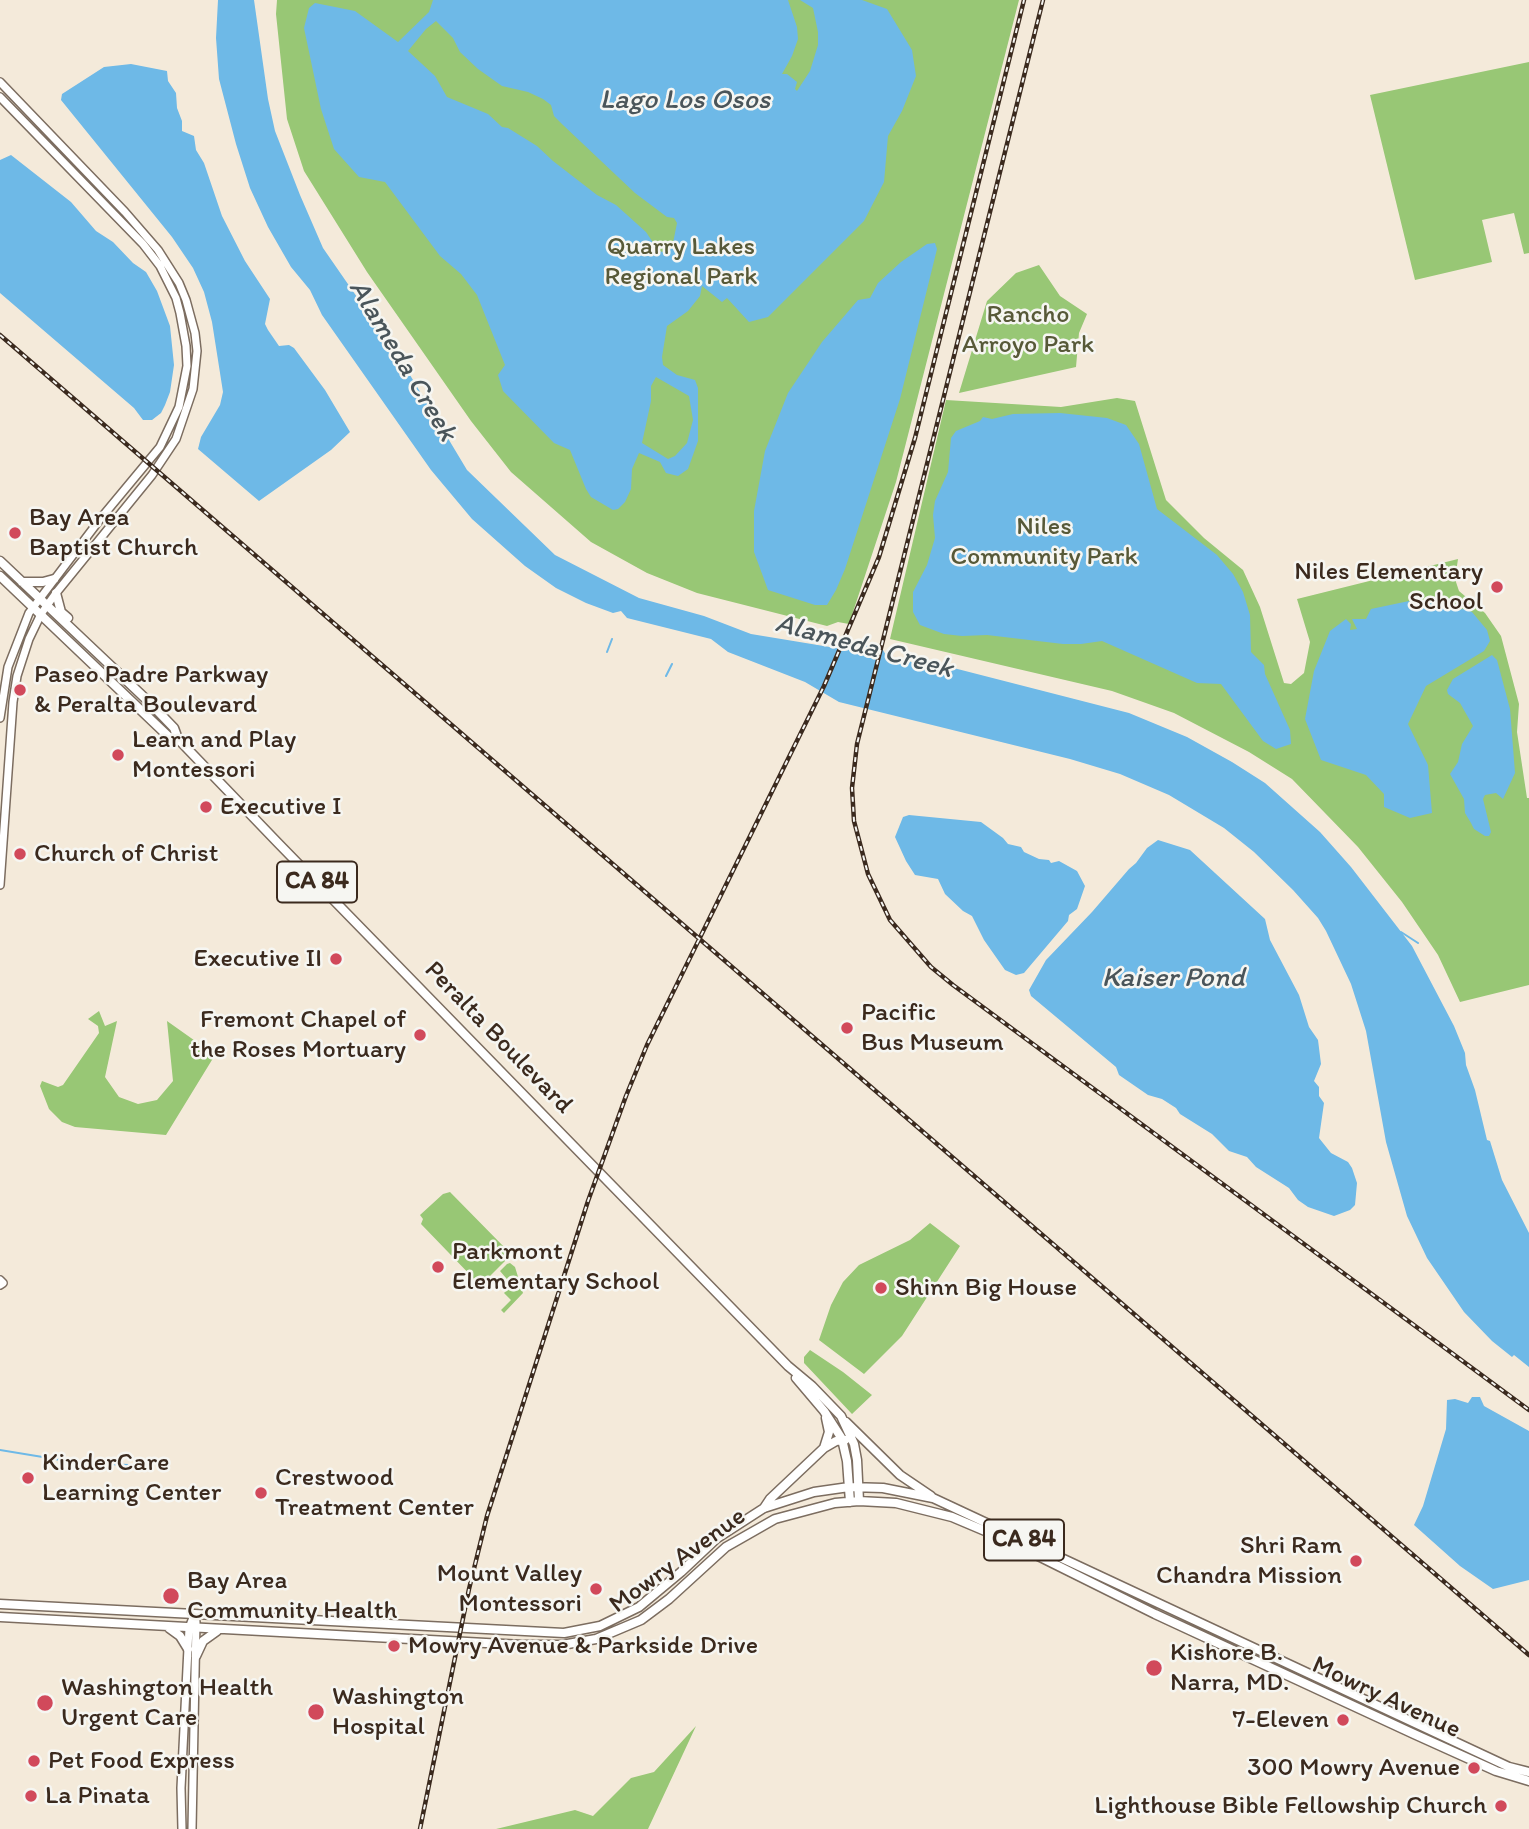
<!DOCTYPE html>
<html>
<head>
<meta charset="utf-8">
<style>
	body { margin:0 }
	canvas { display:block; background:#f4eada }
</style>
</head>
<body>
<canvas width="1529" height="1829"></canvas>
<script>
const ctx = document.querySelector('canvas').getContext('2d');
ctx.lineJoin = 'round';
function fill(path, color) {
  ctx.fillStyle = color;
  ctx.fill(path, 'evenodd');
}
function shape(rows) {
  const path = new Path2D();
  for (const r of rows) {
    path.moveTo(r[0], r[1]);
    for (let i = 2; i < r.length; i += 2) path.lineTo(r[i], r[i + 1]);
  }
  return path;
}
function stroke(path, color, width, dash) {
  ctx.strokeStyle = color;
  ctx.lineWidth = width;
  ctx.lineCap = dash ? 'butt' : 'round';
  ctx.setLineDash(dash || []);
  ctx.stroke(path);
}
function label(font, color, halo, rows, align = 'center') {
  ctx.font = font + ' Itim,sans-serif';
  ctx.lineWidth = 5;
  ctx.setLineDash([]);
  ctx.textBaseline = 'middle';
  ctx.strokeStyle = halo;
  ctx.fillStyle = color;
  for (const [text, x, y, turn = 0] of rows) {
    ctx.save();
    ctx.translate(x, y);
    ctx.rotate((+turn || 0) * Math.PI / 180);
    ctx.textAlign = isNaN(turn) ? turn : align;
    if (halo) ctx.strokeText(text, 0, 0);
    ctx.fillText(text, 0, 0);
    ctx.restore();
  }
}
fill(shape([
	[277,0,1019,0,896,482,849,624,838,622,827,626,697,593,647,573,591,542,511,472,471,421,367,272,304,171,287,119,276,14],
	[1529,62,1529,253,1524,254,1514,213,1482,220,1492,262,1415,280,1370,95],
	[1039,265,1060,296,1087,314,1079,333,1076,367,959,393,987,301,1016,273],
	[1117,398,1135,401,1166,500,1204,538,1243,570,1260,607,1284,683,1291,684,1304,673,1310,642,1297,599,1458,559,1455,579,1459,591,1485,613,1501,636,1519,704,1517,732,1527,798,1529,798,1529,985,1460,1002,1438,955,1402,902,1358,847,1292,779,1249,752,1174,713,1112,691,890,639,946,400,1061,407],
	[99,1011,105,1026,117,1021,105,1077,119,1097,138,1104,157,1100,173,1081,167,1021,215,1055,166,1135,75,1127,62,1122,49,1109,40,1086,42,1081,58,1087,63,1085,99,1033,98,1026,88,1019],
	[450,1192,508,1251,509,1255,506,1260,485,1281,476,1281,421,1224,423,1219,420,1215,443,1194],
	[930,1223,960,1246,902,1336,864,1374,819,1340,831,1305,843,1282,859,1265,910,1240],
	[507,1264,510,1263,515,1267,523,1293,504,1313,501,1310,511,1300,504,1293,512,1285,500,1271],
	[810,1350,843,1372,872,1395,852,1414,804,1363,804,1357],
	[696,1726,648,1829,496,1829,575,1810,593,1816,631,1778,654,1772]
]), '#98c775');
fill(shape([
	[218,0,254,0,268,99,275,131,300,195,323,248,404,365,467,470,555,555,639,598,704,616,751,634,848,650,852,641,883,650,887,657,906,659,913,663,914,658,938,664,1129,713,1187,737,1232,762,1265,783,1320,832,1351,867,1412,946,1454,1026,1465,1053,1466,1065,1475,1090,1487,1140,1490,1141,1502,1180,1529,1233,1529,1367,1514,1355,1512,1357,1492,1341,1464,1312,1427,1258,1407,1216,1386,1142,1366,1031,1351,984,1326,931,1318,918,1293,890,1254,852,1224,828,1169,795,1120,774,1070,759,839,702,805,682,728,652,711,639,627,618,621,611,613,613,586,603,556,588,525,566,472,519,431,470,322,315,310,290,291,267,268,227,250,188,236,144,219,79,216,38],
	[433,0,788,0,797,27,798,39,792,56,782,74,787,74,797,82,795,89,797,91,810,71,818,45,818,32,813,8,800,0,862,0,887,9,912,50,916,76,902,111,888,136,884,182,864,221,768,317,749,322,727,298,722,302,702,286,700,296,688,311,667,326,662,357,663,365,677,375,695,380,698,388,698,441,688,469,678,476,666,473,660,462,639,453,632,469,631,489,625,502,618,509,613,510,591,497,586,489,570,450,554,443,503,391,498,375,505,365,477,295,461,274,440,256,385,182,359,177,334,149,321,109,304,28,309,8,315,3,355,11,398,42,429,12],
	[436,21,453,38,460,52,478,69,502,86,528,92,543,99,551,105,554,116,563,125,635,193,667,217,674,218,677,223,673,243,662,252,658,250,646,232,616,205,597,195,553,161,537,146,508,128,502,127,488,114,447,97,435,76,408,51,426,29],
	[656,377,689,396,693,420,687,443,675,456,668,459,642,443,651,401,651,386],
	[131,64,167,71,168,81,176,93,177,108,182,121,182,131,194,136,196,150,204,163,222,216,245,261,270,299,265,324,268,330,279,346,289,345,294,348,325,390,350,432,331,450,259,501,198,449,201,437,220,405,223,392,212,322,204,292,193,268,172,237,61,100,62,94,104,67],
	[11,155,71,202,96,231,113,242,133,263,146,272,157,291,170,326,174,365,170,392,165,405,161,413,152,420,143,420,134,408,0,293,0,160],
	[935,243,937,249,900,399,845,569,836,590,827,605,815,605,768,590,754,552,754,511,765,451,788,393,822,342,858,300,870,298,878,283,901,262,927,244],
	[1060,413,1107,418,1126,425,1139,444,1157,509,1217,555,1233,574,1243,592,1250,615,1251,652,1264,665,1265,674,1290,730,1291,744,1276,749,1263,741,1221,684,1197,683,1102,641,1081,644,1063,644,987,635,962,636,944,634,920,625,913,612,913,592,927,565,935,538,933,515,935,501,948,472,951,438,956,431,980,421,983,417,992,419,1013,414],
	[1409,601,1411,607,1432,603,1450,610,1465,609,1472,612,1487,630,1490,641,1484,651,1426,686,1408,724,1428,765,1432,813,1410,818,1384,807,1384,794,1366,775,1321,760,1305,719,1314,671,1330,631,1346,619,1351,624,1350,630,1357,629,1352,619,1366,619,1371,609],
	[1492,655,1497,660,1510,709,1515,773,1503,799,1496,793,1485,795,1483,799,1491,832,1489,836,1485,836,1474,829,1471,823,1465,813,1464,799,1450,774,1458,762,1462,744,1473,726,1460,703,1448,694,1447,690,1453,679],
	[909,815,981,822,1003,838,1008,844,1021,847,1024,852,1039,859,1049,860,1051,863,1059,861,1077,871,1085,886,1077,909,1069,915,1068,921,1024,973,1016,975,1005,970,984,940,972,916,963,911,945,894,938,879,915,875,906,861,895,837,903,817],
	[1158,840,1190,850,1265,919,1270,940,1299,995,1309,1027,1318,1040,1321,1064,1314,1081,1319,1087,1319,1096,1324,1103,1319,1138,1331,1153,1348,1162,1352,1168,1357,1183,1355,1205,1350,1210,1334,1216,1308,1207,1298,1200,1289,1188,1256,1167,1247,1157,1229,1151,1212,1134,1180,1114,1176,1108,1162,1099,1148,1095,1119,1075,1116,1067,1031,996,1029,990,1046,960,1092,912,1129,869,1136,863,1147,848],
	[1472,1397,1480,1397,1484,1406,1529,1431,1529,1580,1493,1589,1460,1566,1414,1525,1423,1506,1446,1429,1447,1400,1455,1399,1468,1403]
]), '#6eb9e7');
stroke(shape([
	[607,652,612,639],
	[666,676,672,664],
	[1401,932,1418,943],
	[0,1450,73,1462,128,1465]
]), '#6eb9e7', 2);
const secondary = shape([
	[0,82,125,212,158,250,179,283,186,300,195,333,197,351,193,389,176,439,152,475,56,593,41,614,29,639,17,676,13,702,0,885],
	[0,97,143,244,160,266,176,298,180,313,186,346,187,366,179,407,160,447,101,518,29,613,8,667,0,718],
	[0,1280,3,1283,0,1285],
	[182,1829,181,1788,189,1628,194,1615],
	[192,1829,196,1622]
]);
const primary = shape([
	[0,561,148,701,174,728,178,739,278,843,788,1366,812,1386,841,1416,854,1444,857,1460,859,1501],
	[0,576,169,737,178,739],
	[22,582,43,582,54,579],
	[56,593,61,612,68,618],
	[796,1378,824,1411,842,1439,847,1461,850,1502],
	[846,1422,900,1475,931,1496],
	[824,1448,829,1432,826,1418],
	[764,1508,770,1499,824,1448,836,1441,845,1440],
	[0,1604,564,1633,600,1626,639,1607,681,1572,716,1539,764,1508,814,1492,849,1487,883,1488,933,1498,1509,1767,1529,1772],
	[0,1617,523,1645,562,1645,596,1639,641,1620,669,1599,726,1547,775,1519,835,1503,859,1501,896,1503,952,1517,1004,1539,1155,1614,1414,1734,1496,1771,1529,1781],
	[169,1628,180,1636,188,1649],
	[196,1656,203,1641,217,1631]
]);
stroke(secondary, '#7c6d60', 10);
stroke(primary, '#7c6d60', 11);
stroke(secondary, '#fff', 7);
stroke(primary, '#fff', 8);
const rail = shape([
	[1043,0,857,744,852,788,854,821,868,874,890,920,931,967,953,985,1529,1410],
	[0,335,1529,1655],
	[420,1829,469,1589,487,1516,588,1201,626,1096,647,1045,824,686,879,557,915,438,1024,0]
]);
stroke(rail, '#3b2a1e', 4.5);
stroke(rail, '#f6f6f2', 2, [5]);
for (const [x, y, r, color] of [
	[15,533,7,"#d1495b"],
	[1497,587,7,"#d1495b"],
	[20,690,7,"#d1495b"],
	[118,755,7,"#d1495b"],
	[206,807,7,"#d1495b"],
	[20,854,7,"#d1495b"],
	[336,959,7,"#d1495b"],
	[847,1028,7,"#d1495b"],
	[420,1035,7,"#d1495b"],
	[438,1267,7,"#d1495b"],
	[881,1288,7,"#d1495b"],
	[28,1478,7,"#d1495b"],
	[261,1493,7,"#d1495b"],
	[1356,1561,7,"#d1495b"],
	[596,1589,7,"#d1495b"],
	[171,1596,9,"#d1495b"],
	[394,1646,7,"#d1495b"],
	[1154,1668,9,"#d1495b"],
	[45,1703,9,"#d1495b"],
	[316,1712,9,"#d1495b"],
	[1343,1720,7,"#d1495b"],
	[34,1761,7,"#d1495b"],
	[1474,1768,7,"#d1495b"],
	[31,1796,7,"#d1495b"],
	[1501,1806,7,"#d1495b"]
]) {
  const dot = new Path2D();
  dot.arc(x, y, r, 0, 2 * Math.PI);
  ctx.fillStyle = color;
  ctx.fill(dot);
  stroke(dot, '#f6f6f2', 2.5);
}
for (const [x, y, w] of [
	[317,882,80],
	[1024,1540,80]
]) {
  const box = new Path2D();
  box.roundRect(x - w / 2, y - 20.5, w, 41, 5);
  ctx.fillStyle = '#f6f6f2';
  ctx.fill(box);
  stroke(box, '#3b2a1e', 2);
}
label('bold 24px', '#3b2a1e', null, [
	["CA 84",317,882],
	["CA 84",1024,1540]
]);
label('26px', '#575938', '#f6f6f2', [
	["Quarry Lakes",681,247],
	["Regional Park",681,277],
	["Rancho",1028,315],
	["Arroyo Park",1028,345],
	["Niles",1044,527],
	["Community Park",1044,557]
]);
label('26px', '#3b2a1e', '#f6f6f2', [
	["Bay Area",29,518],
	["Baptist Church",29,548],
	["Niles Elementary",1483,572,"right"],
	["School",1483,602,"right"],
	["Paseo Padre Parkway",34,675],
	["& Peralta Boulevard",34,705],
	["Learn and Play",132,740],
	["Montessori",132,770],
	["Executive I",220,807],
	["Church of Christ",34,854],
	["Executive II",322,959,"right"],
	["Pacific",861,1013],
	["Bus Museum",861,1043],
	["Fremont Chapel of",406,1020,"right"],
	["the Roses Mortuary",406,1050,"right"],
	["Parkmont",452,1252],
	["Elementary School",452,1282],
	["Shinn Big House",895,1288],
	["KinderCare",42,1463],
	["Learning Center",42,1493],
	["Crestwood",275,1478],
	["Treatment Center",275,1508],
	["Shri Ram",1342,1546,"right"],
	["Chandra Mission",1342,1576,"right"],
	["Mount Valley",582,1574,"right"],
	["Montessori",582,1604,"right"],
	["Bay Area",187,1581],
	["Community Health",187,1611],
	["Mowry Avenue & Parkside Drive",408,1646],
	["Kishore B.",1170,1653],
	["Narra, MD.",1170,1683],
	["Washington Health",61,1688],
	["Urgent Care",61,1718],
	["Washington",332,1697],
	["Hospital",332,1727],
	["7-Eleven",1329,1720,"right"],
	["Pet Food Express",48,1761],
	["300 Mowry Avenue",1460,1768,"right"],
	["La Pinata",45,1796],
	["Lighthouse Bible Fellowship Church",1487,1806,"right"]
], 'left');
label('26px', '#3b2a1e', '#f6f6f2', [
	["Peralta Boulevard",498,1038,46],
	["Mowry Avenue",678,1561,-36],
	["Mowry Avenue",1386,1698,25]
]);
label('italic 28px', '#4a555a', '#f6f6f2', [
	["Lago Los Osos",685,101],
	["Alameda Creek",402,361,59],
	["Alameda Creek",864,647,15],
	["Kaiser Pond",1173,979]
]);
</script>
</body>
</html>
